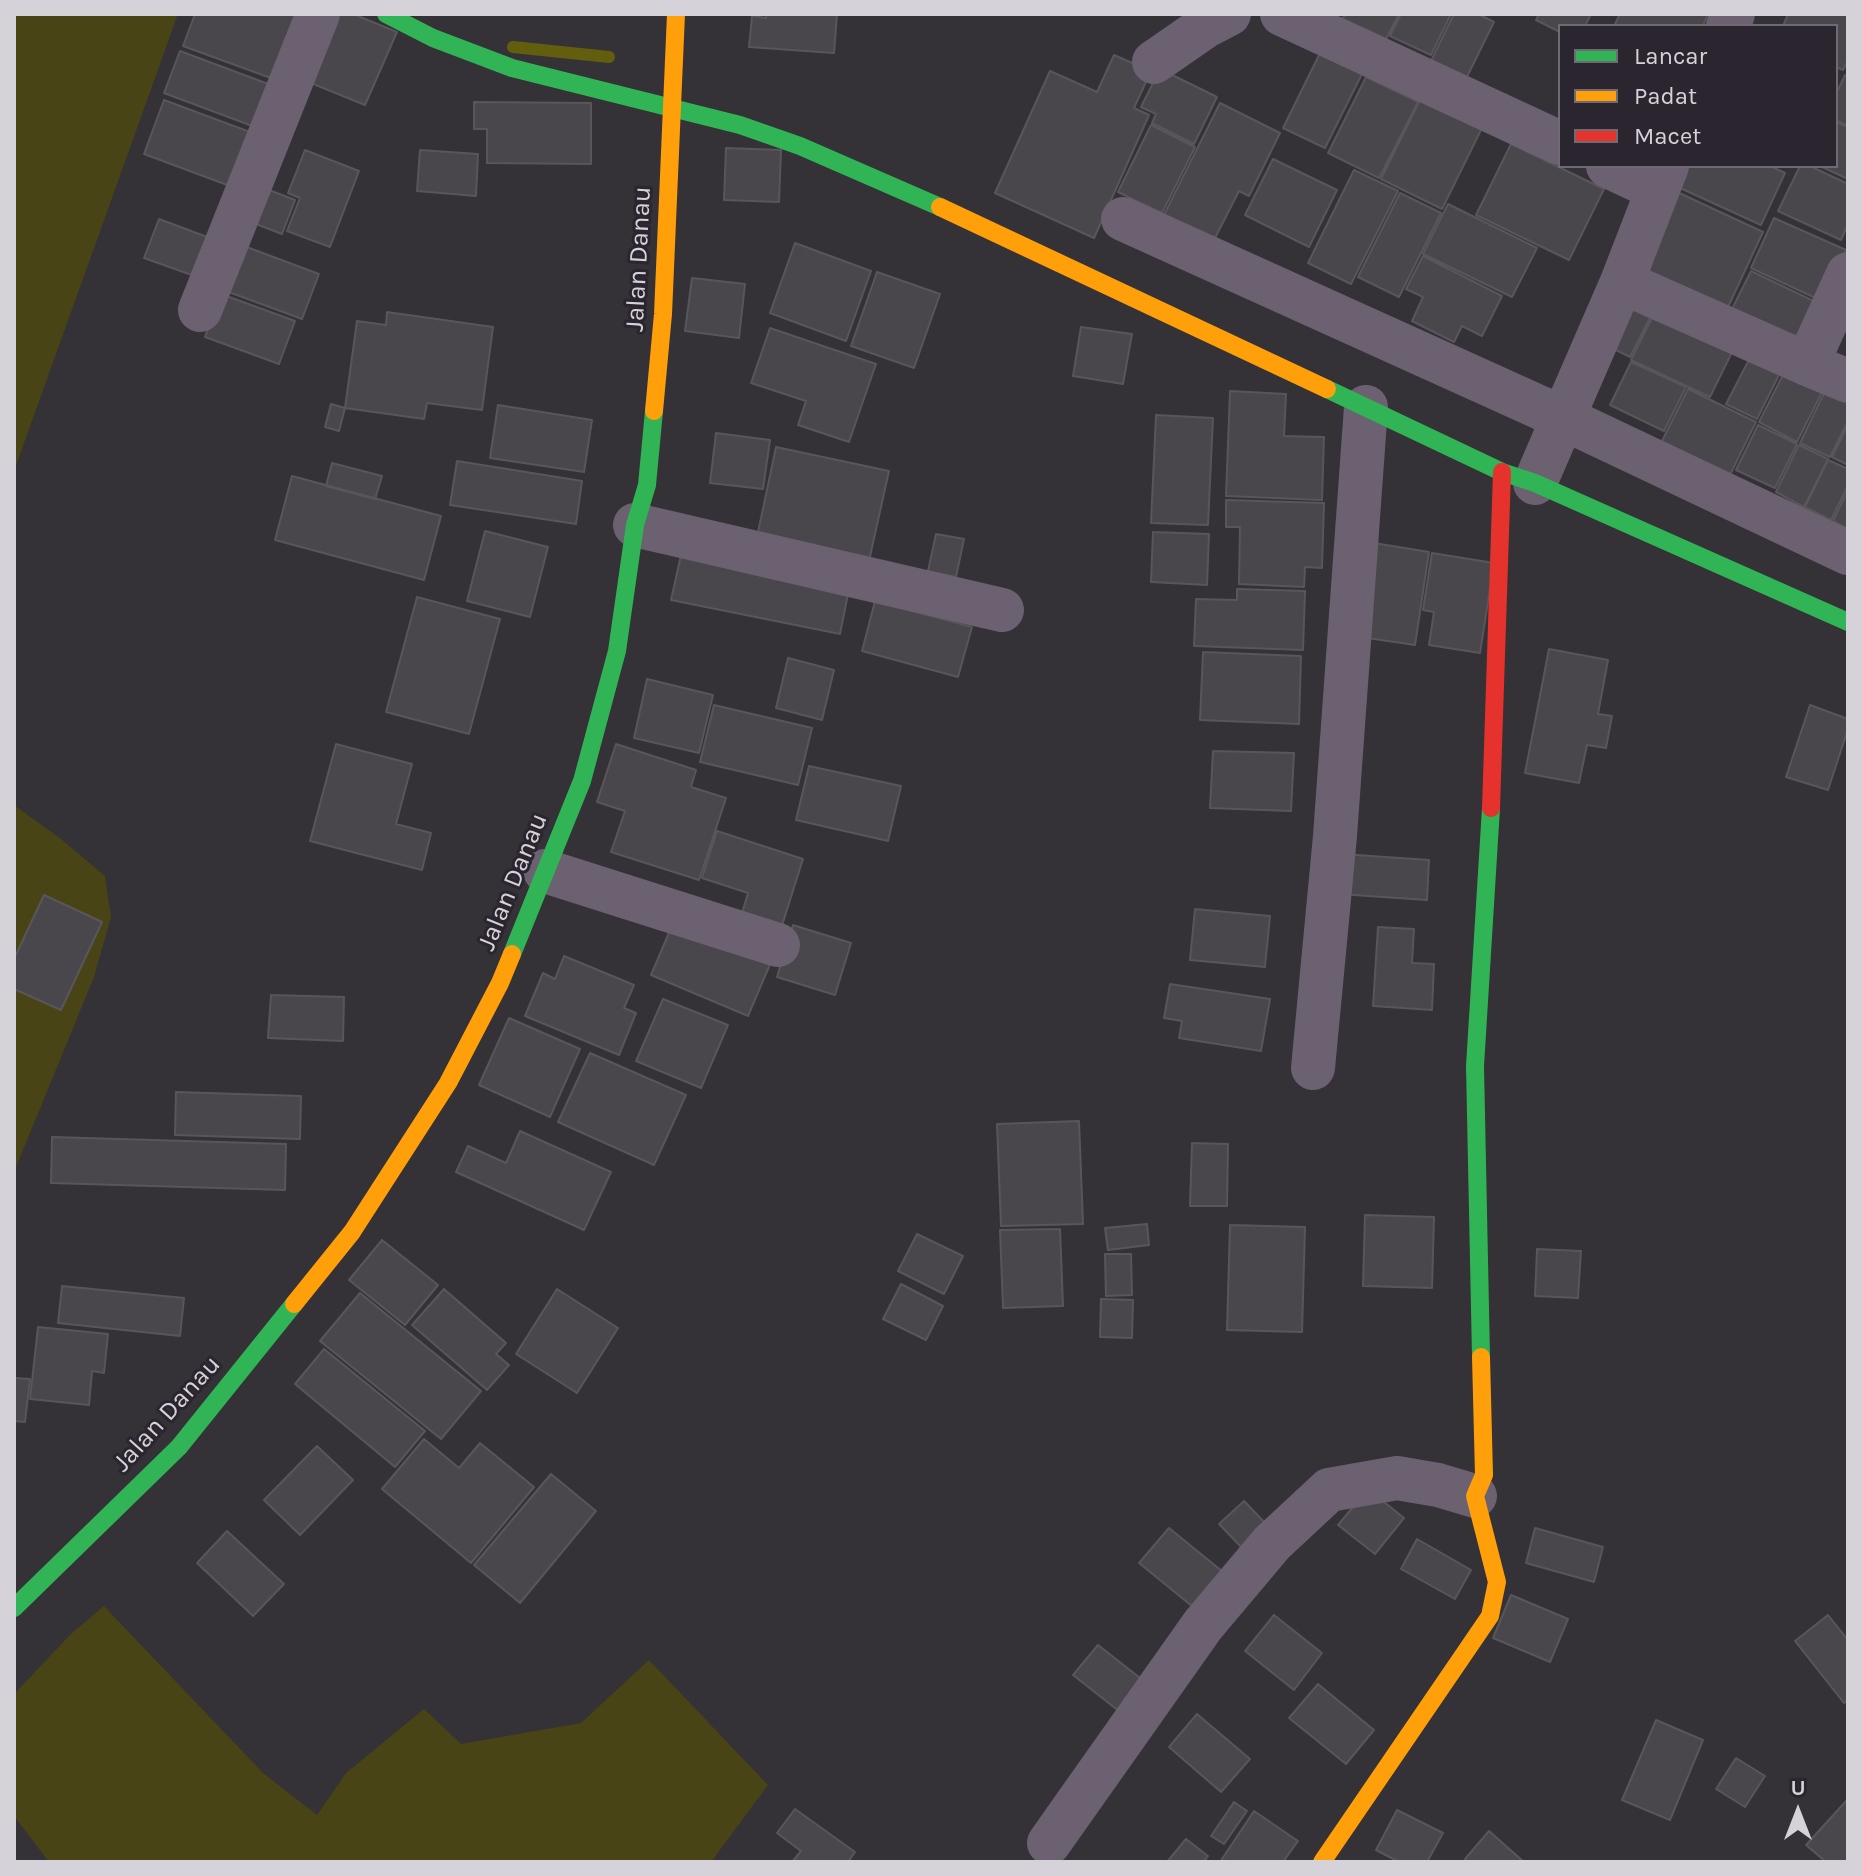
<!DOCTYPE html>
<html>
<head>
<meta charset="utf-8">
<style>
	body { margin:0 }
	#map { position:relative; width:1862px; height:1876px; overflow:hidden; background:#343137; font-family:Karla,sans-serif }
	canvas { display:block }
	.frame { position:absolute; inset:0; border:16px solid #d6d2d9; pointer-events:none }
	.legend { position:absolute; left:1558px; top:24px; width:280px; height:144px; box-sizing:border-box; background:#2b252f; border:2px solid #6f6a73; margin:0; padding:10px 14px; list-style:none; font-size:24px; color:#d6d2d9 }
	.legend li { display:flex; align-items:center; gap:16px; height:40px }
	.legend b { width:40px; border:2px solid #6f6a73 }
	.north { position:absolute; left:1758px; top:1772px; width:80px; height:80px; -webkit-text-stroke:6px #2b252f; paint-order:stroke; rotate:0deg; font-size:22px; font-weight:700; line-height:32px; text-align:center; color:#d6d2d9 }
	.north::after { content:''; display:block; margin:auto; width:28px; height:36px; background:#d6d2d9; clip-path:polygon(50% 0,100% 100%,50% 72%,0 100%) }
</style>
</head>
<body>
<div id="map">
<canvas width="1862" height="1876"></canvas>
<div class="frame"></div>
<ul class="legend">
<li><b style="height:10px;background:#30b455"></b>Lancar</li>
<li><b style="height:10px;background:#ff9f0a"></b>Padat</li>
<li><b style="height:10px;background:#e5322d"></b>Macet</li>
</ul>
<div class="north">U</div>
</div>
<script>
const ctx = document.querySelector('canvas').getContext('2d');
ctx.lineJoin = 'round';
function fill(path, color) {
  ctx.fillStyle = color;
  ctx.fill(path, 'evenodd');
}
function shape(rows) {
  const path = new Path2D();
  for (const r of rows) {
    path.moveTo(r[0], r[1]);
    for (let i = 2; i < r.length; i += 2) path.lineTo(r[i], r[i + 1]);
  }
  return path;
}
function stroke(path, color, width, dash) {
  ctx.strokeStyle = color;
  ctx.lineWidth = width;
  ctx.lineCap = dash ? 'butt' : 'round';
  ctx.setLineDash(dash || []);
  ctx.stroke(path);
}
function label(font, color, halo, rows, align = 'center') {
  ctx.font = font + ' Karla,sans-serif';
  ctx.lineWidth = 6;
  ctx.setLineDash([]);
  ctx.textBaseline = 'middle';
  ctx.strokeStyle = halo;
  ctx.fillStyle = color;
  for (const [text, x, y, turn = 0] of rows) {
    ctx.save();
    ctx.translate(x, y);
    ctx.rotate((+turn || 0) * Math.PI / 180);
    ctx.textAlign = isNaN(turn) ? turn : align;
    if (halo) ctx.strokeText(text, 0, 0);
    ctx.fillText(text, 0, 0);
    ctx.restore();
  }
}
fill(shape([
	[14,14,178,14,14,471],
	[14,805,61,839,105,876,111,917,94,977,14,1172],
	[104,1606,263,1773,317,1815,346,1773,424,1709,461,1744,581,1723,649,1660,768,1785,711,1862,49,1862,14,1816,14,1694,71,1634]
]), '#484415');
stroke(shape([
	[513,47,609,57]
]), '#635e0d', 12);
const building = shape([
	[195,14,297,14,279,81,183,46,195,14],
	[334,14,353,14,397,32,365,105,306,81,334,14],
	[766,14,837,14,834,53,749,47,752,16,766,18,766,14],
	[1345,14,1399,14,1383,45,1340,24,1345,14],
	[1401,14,1451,14,1431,55,1390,36,1401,14],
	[1454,14,1478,14,1494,22,1463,85,1428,67,1454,14],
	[1539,14,1591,14,1585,26,1560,26,1560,32,1536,20,1539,14],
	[1620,14,1708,14,1703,26,1614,26,1620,14],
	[1788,14,1848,14,1848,60,1843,70,1836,67,1836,26,1783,26,1788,14],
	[1324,45,1366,66,1325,148,1283,128,1324,45],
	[180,51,279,88,263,130,164,93,180,51],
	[1114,55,1151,71,1134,108,1149,115,1094,238,995,193,1050,71,1097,92,1114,55],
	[1160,69,1217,97,1194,144,1152,123,1156,114,1141,107,1160,69],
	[1845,75,1848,76,1848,126,1836,120,1836,94,1845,75],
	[1366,77,1418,102,1379,178,1328,153,1366,77],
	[1422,96,1483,126,1442,209,1381,179,1422,96],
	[164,100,258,135,238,189,144,154,164,100],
	[474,102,591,103,591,164,487,163,487,129,474,129,474,102],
	[1220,103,1280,133,1249,196,1239,191,1214,240,1164,215,1220,103],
	[1836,122,1848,127,1848,179,1820,166,1836,166,1836,122],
	[1151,125,1195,147,1162,213,1118,192,1151,125],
	[1511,144,1604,189,1569,260,1476,215,1511,144],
	[726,148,781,150,779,202,724,200,726,148],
	[305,150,359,171,330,247,287,231,300,198,288,193,305,150],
	[420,150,478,154,476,196,417,191,420,150],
	[1273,159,1337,190,1309,247,1245,215,1273,159],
	[1688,166,1770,166,1785,173,1761,225,1678,187,1688,166],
	[1800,166,1810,166,1848,184,1848,224,1841,240,1778,211,1800,166],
	[1354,170,1398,191,1351,284,1308,263,1354,170],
	[269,190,295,200,282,234,256,224,269,190],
	[1675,191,1763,232,1722,320,1634,280,1675,191],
	[1400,193,1441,213,1399,297,1358,277,1400,193],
	[1448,204,1537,248,1512,297,1423,254,1448,204],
	[1774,218,1846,250,1822,301,1751,268,1774,218],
	[159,219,218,241,203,279,144,258,159,219],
	[236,243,319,274,302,319,218,288,236,243],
	[795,243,871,271,846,341,770,313,795,243],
	[1423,256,1502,296,1482,336,1462,326,1454,342,1412,321,1423,297,1406,289,1423,256],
	[1751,271,1822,305,1800,348,1730,313,1751,271],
	[877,272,940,294,914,368,851,346,877,272],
	[692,278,745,284,739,338,685,331,692,278],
	[1624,290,1656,306,1630,357,1598,341,1624,290],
	[221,294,295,321,279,364,205,337,221,294],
	[1659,304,1737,342,1710,397,1631,360,1659,304],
	[387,312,493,327,482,410,427,403,424,419,345,408,357,321,386,325,387,312],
	[1081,327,1132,334,1123,384,1073,376,1081,327],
	[770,328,876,364,849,442,798,425,806,401,751,383,770,328],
	[1754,350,1784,365,1757,419,1726,404,1754,350],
	[1631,362,1686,387,1664,431,1610,405,1631,362],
	[1787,367,1825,386,1797,442,1759,422,1787,367],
	[1827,387,1848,397,1848,421,1830,457,1800,443,1827,387],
	[1688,389,1756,422,1727,481,1659,447,1688,389],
	[1230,391,1286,394,1284,436,1324,437,1322,500,1226,496,1230,391],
	[331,404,345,408,339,431,325,427,331,404],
	[498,405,592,420,584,472,490,458,498,405],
	[1156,415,1213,418,1208,525,1151,523,1156,415],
	[1758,425,1797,444,1775,488,1736,470,1758,425],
	[1848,425,1848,465,1832,457,1848,425],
	[716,433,770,440,763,489,710,483,716,433],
	[1799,445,1828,459,1804,507,1776,492,1799,445],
	[776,447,889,471,869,561,757,537,776,447],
	[1828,460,1848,469,1848,485,1831,520,1805,507,1828,460],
	[457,461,582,481,576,524,450,505,457,461],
	[332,463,382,476,375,499,326,486,332,463],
	[292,476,441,516,424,580,275,540,292,476],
	[1848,490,1848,529,1833,521,1848,490],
	[1226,500,1324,503,1322,568,1305,567,1304,587,1239,584,1240,527,1226,527,1226,500],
	[485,531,548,547,530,617,467,601,485,531],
	[1153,532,1209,534,1207,585,1151,582,1153,532],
	[936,534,964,539,956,577,928,571,936,534],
	[1368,542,1429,552,1415,645,1354,636,1368,542],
	[1432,553,1494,563,1480,653,1429,645,1434,612,1423,610,1432,553],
	[681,555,849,589,840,634,671,600,681,555],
	[1237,589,1305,591,1303,650,1194,646,1196,599,1237,600,1237,589],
	[417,597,500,619,469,734,386,712,417,597],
	[875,601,972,627,958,677,862,651,875,601],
	[1549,649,1608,660,1598,714,1612,716,1606,748,1587,745,1579,783,1525,773,1549,649],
	[1203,652,1301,656,1299,724,1200,720,1203,652],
	[788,658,834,670,822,720,776,708,788,658],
	[647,679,713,695,699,753,634,738,647,679],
	[714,705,812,728,798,785,700,762,714,705],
	[1810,705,1848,719,1848,729,1828,790,1786,777,1810,705],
	[336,744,412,764,396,824,431,833,422,870,310,841,336,744],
	[616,744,696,770,691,787,726,798,699,880,611,852,625,811,597,802,616,744],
	[1213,751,1294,753,1291,811,1210,808,1213,751],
	[809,766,901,786,888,841,796,820,809,766],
	[717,831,803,859,779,935,739,923,748,893,702,878,717,831],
	[1342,854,1429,860,1427,900,1339,894,1342,854],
	[44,895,102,922,61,1010,14,989,14,959,44,895],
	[1195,909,1270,916,1265,967,1190,960,1195,909],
	[674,921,771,962,748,1016,651,975,674,921],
	[793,925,851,943,835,995,777,977,793,925],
	[1378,927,1414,929,1412,963,1434,964,1432,1010,1373,1006,1378,927],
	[564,956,634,985,624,1008,636,1013,619,1055,525,1016,543,973,555,979,564,956],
	[1170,984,1270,999,1261,1051,1179,1038,1182,1021,1164,1018,1170,984],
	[271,995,344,997,343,1041,268,1038,271,995],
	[663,999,728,1025,701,1088,636,1061,663,999],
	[509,1018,580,1049,550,1117,479,1085,509,1018],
	[590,1053,686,1095,654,1165,558,1122,590,1053],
	[176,1092,301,1096,300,1139,175,1135,176,1092],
	[1079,1121,1083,1224,1001,1226,997,1124,1079,1121],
	[520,1131,611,1172,584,1230,456,1172,468,1146,506,1163,520,1131],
	[52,1137,286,1144,285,1190,51,1183,52,1137],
	[1192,1143,1228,1144,1227,1206,1190,1206,1192,1143],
	[1365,1215,1434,1217,1432,1288,1363,1286,1365,1215],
	[1147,1224,1149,1245,1108,1250,1105,1228,1147,1224],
	[1230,1225,1305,1227,1302,1332,1227,1330,1230,1225],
	[1060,1229,1063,1306,1003,1308,1000,1230,1060,1229],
	[917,1234,963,1256,944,1294,898,1271,917,1234],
	[382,1240,438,1285,405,1325,349,1280,382,1240],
	[1537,1249,1581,1251,1578,1298,1535,1296,1537,1249],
	[1105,1254,1131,1254,1132,1295,1106,1296,1105,1254],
	[901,1284,943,1306,926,1340,883,1319,901,1284],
	[62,1286,184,1298,180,1336,58,1323,62,1286],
	[444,1289,506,1343,496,1354,509,1365,487,1390,412,1325,444,1289],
	[557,1289,618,1328,577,1393,516,1354,557,1289],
	[360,1293,481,1391,441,1439,320,1341,360,1293],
	[1101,1299,1133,1300,1132,1338,1100,1337,1101,1299],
	[38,1327,108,1334,104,1373,92,1371,89,1405,30,1399,38,1327],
	[324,1349,425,1431,395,1467,295,1384,324,1349],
	[14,1378,30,1379,25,1422,14,1421,14,1378],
	[424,1439,459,1468,480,1443,534,1487,471,1563,382,1489,424,1439],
	[317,1446,353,1480,300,1535,264,1500,317,1446],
	[551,1474,596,1511,520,1603,474,1565,551,1474],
	[1368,1489,1404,1518,1375,1554,1338,1525,1368,1489],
	[1244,1501,1268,1526,1244,1550,1219,1524,1244,1501],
	[1169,1528,1228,1576,1198,1611,1139,1563,1169,1528],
	[1535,1528,1603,1547,1594,1582,1526,1563,1535,1528],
	[227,1531,284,1584,253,1616,197,1563,227,1531],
	[1417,1539,1471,1570,1455,1599,1401,1569,1417,1539],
	[1511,1595,1568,1619,1550,1662,1493,1638,1511,1595],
	[1274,1615,1322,1653,1294,1690,1245,1651,1274,1615],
	[1828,1615,1848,1640,1848,1700,1844,1703,1795,1641,1828,1615],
	[1098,1645,1149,1685,1125,1716,1073,1675,1098,1645],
	[1318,1684,1374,1730,1346,1764,1289,1718,1318,1684],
	[1197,1714,1250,1759,1221,1792,1169,1747,1197,1714],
	[1656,1720,1703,1740,1670,1820,1622,1800,1656,1720],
	[1736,1758,1765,1776,1745,1807,1716,1789,1736,1758],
	[1848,1799,1848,1862,1826,1862,1806,1845,1848,1799],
	[1234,1802,1247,1811,1224,1844,1211,1836,1234,1802],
	[795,1809,855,1852,848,1862,792,1862,801,1851,777,1833,795,1809],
	[1397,1810,1443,1833,1427,1862,1399,1862,1376,1850,1397,1810],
	[1254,1811,1298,1841,1283,1862,1220,1862,1254,1811],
	[1489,1831,1524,1862,1468,1862,1465,1859,1489,1831],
	[1186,1839,1208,1856,1203,1862,1167,1862,1186,1839]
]);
fill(building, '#49474b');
stroke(building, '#59565b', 2);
stroke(shape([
	[1282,14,1560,143],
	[1728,26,1733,14],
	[1154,62,1206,26,1229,14],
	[1608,166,1657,189],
	[1667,166,1622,282,1563,418,1848,553],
	[1123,219,1563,418,1535,483],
	[1848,274,1807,364,1848,381],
	[1622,282,1807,364],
	[200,310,318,14],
	[635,525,1002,610],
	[545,871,778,945],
	[1313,1068,1335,836,1366,407],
	[1049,1843,1203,1625,1272,1543,1329,1490,1397,1478,1438,1485,1475,1496]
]), '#6b6171', 44);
stroke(shape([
	[386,14,433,38,512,68,740,125,800,146,940,207],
	[1327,389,1502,472,1535,483,1848,622],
	[512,954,582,781,617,651,635,525,647,485,654,411],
	[1481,1357,1475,1066,1491,808],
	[14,1608,179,1447,294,1304]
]), '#30b455', 18);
stroke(shape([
	[940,207,1327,389],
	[654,411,663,314,676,14],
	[294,1304,352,1232,448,1083,500,983,512,954],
	[1322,1862,1490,1616,1497,1582,1475,1496,1484,1475,1481,1357]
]), '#ff9f0a', 18);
stroke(shape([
	[1491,808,1502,472]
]), '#e5322d', 18);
label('26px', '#d6d2d9', '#2b252f', [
	["Jalan Danau",639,259,-87],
	["Jalan Danau",513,882,-68],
	["Jalan Danau",167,1414,-48]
]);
</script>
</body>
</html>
